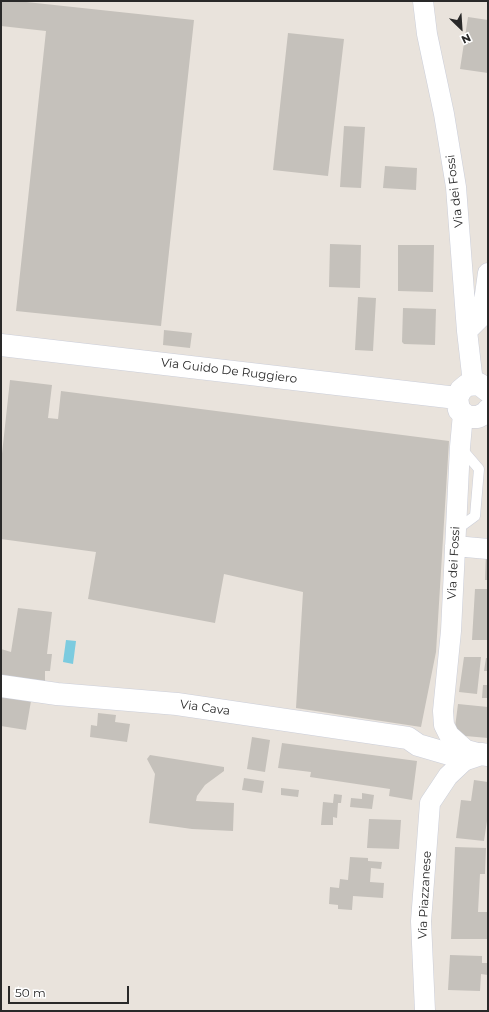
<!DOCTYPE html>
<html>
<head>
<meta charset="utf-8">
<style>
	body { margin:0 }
	#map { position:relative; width:489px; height:1012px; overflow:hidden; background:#e9e3dc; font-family:Montserrat,sans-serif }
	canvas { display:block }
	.frame { position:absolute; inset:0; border:2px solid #292929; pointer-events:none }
	.north { position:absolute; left:441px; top:8px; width:40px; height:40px; -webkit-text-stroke:3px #fff; paint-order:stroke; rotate:155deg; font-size:11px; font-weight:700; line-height:16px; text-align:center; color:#292929 }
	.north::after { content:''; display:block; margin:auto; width:14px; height:18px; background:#292929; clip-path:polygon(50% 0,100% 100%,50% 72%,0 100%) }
	.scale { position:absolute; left:8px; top:986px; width:121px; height:18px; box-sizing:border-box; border:2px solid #292929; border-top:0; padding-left:5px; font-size:12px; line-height:14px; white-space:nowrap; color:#292929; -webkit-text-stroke:3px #fff; paint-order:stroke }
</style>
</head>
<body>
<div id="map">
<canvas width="489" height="1012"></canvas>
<div class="frame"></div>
<div class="north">N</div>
<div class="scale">50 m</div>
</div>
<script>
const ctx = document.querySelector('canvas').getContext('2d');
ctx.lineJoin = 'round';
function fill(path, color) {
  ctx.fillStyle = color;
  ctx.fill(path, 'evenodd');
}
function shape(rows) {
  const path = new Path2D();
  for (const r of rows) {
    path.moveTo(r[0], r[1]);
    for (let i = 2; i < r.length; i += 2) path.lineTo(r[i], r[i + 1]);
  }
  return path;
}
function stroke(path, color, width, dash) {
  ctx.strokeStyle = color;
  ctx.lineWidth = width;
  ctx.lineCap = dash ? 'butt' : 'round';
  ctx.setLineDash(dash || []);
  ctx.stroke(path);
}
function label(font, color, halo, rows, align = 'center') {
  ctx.font = font + ' Montserrat,sans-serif';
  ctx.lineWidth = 3.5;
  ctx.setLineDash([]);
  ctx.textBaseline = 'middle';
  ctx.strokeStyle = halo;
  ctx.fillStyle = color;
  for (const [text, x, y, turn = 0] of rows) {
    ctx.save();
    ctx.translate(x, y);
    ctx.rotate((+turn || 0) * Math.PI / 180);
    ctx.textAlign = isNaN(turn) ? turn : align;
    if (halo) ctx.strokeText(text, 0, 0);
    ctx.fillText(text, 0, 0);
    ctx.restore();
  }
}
fill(shape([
	[66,640,76,641,73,664,63,662]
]), '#7ccbdf');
fill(shape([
	[1,1,17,1,194,20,161,326,16,311,46,31,1,26],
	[468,17,488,20,488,73,460,69],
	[288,33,344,39,328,176,273,170],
	[344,126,365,127,361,188,340,187],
	[385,166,417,168,416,190,383,188],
	[330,244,361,245,360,288,329,287],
	[398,245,434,245,433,292,398,291],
	[358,297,376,298,373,351,355,350],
	[403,308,436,309,435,345,404,344,402,342],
	[164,330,192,333,190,348,163,345],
	[10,380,52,385,48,418,58,419,61,391,449,441,436,652,421,727,296,708,303,592,224,574,215,623,88,599,96,552,1,539,1,463],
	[486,553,488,554,488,580,485,580],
	[475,589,488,589,488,640,472,640],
	[18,608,52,612,47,654,52,654,50,671,45,671,45,684,1,677,1,649,11,652],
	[464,657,481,657,477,694,459,692],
	[486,658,488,658,488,671,484,671],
	[483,685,488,685,488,698,482,698],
	[1,697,31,701,26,730,1,726],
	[458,704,488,707,488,738,454,735],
	[98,713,116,715,115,722,130,724,127,742,90,737,91,725,97,726],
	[252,737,270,740,265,772,247,769],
	[282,743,417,761,412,800,389,796,390,789,310,777,311,772,278,768],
	[150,755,224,767,224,771,205,785,197,796,196,801,234,803,233,831,192,829,149,823,155,774,147,759],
	[244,778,264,781,262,793,242,790],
	[474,780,488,782,488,814,484,841,456,838,461,800,471,801],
	[281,788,299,790,298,797,281,795],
	[362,793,374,795,372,809,350,807,351,798,362,799],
	[334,794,342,795,341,803,338,803,337,818,333,817,333,825,321,825,323,802,333,803],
	[369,819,401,820,399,849,367,848],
	[455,847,486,848,485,874,480,874,478,912,488,912,488,939,451,939],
	[350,857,368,858,368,861,382,862,381,869,371,868,370,882,384,883,383,898,353,896,352,910,338,909,338,905,329,904,330,887,339,888,340,879,348,880],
	[450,955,482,956,482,963,488,963,488,975,481,974,480,991,448,990]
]), '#c5c1bb');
const service = shape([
	[456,530,475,516,479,469,461,448]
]);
const minor = shape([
	[423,1,427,34,444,114,456,187,467,331,473,383],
	[467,331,482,316,488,273],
	[463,414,460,447,451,631,443,711,444,725,449,735,466,750,481,754],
	[455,546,488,549],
	[425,1011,421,921,430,803,448,776,466,759]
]);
const tertiary = shape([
	[1,345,457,398],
	[488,391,479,384,467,385,461,390,457,398,459,410,468,417,478,417,487,412,488,410],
	[1,686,57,694,177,704,408,738,418,745,466,759,481,754,488,755]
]);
stroke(service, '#cbced9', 11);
stroke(minor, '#cbced9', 21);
stroke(tertiary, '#cbced9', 23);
stroke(service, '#fff', 10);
stroke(minor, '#fff', 20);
stroke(tertiary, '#fff', 22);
label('12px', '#292929', '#fff', [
	["Via dei Fossi",455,191,-97],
	["Via Guido De Ruggiero",229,371,7],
	["Via dei Fossi",454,563,-87],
	["Via Cava",205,708,8],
	["Via Piazzanese",425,895,-87]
]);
</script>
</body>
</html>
